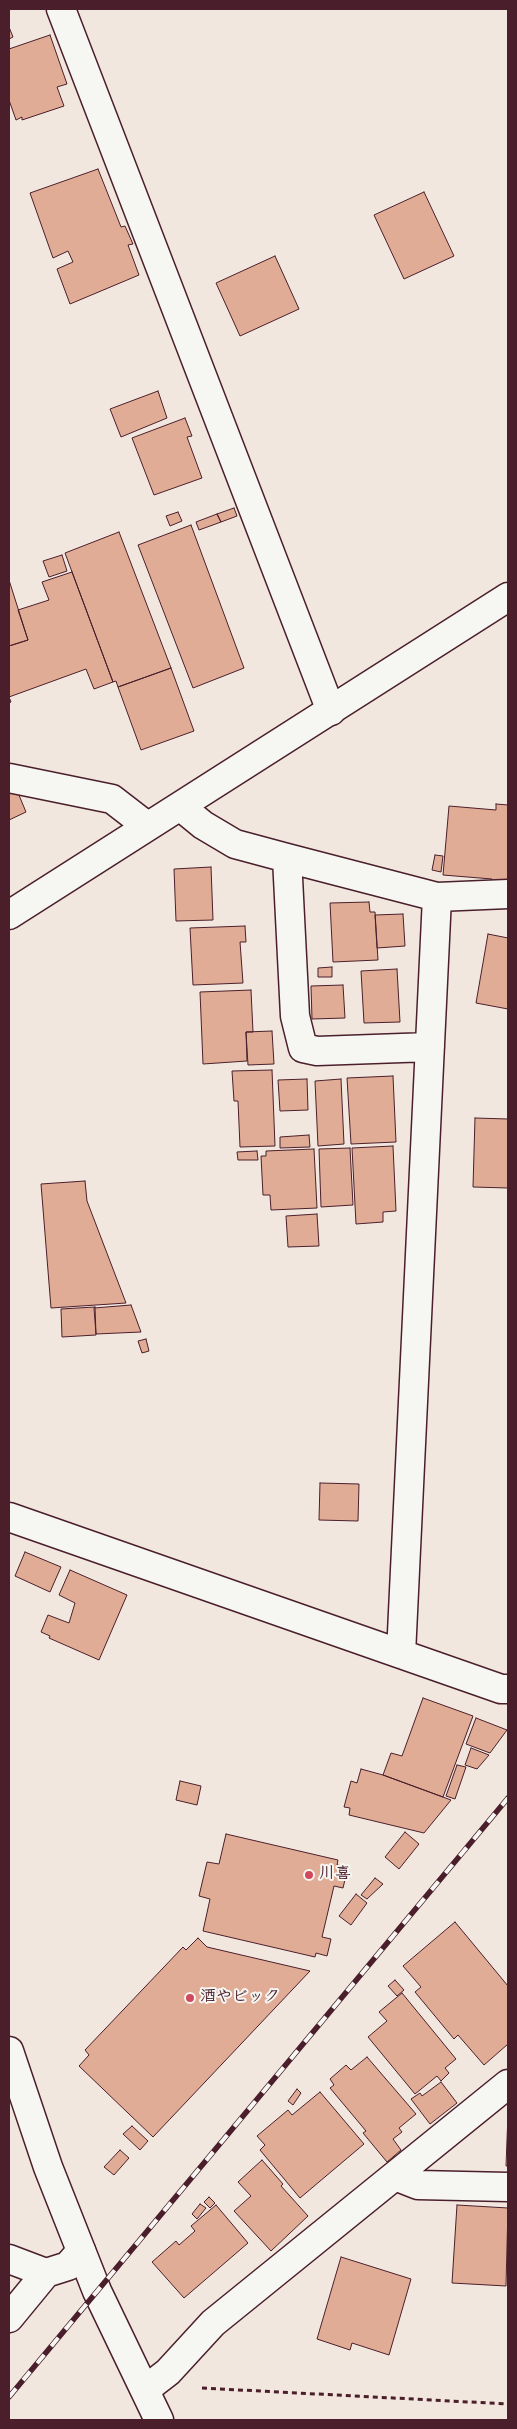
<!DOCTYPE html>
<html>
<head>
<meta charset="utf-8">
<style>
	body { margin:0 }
	#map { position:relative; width:517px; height:2429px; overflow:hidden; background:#f2e7df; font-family:"Architects Daughter",sans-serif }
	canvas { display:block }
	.frame { position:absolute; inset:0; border:10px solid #4a1f2b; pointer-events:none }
</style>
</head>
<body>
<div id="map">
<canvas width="517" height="2429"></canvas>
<div class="frame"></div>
</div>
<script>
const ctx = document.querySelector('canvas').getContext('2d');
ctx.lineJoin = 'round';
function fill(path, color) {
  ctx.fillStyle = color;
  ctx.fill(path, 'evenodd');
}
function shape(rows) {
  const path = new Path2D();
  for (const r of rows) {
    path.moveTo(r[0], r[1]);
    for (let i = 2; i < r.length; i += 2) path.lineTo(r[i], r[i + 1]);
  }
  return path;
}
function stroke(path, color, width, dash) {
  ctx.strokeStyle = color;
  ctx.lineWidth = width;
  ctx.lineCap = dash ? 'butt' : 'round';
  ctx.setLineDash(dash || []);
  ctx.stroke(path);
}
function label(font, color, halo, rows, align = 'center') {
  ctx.font = font + ' "Architects Daughter","Klee One",sans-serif';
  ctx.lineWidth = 4;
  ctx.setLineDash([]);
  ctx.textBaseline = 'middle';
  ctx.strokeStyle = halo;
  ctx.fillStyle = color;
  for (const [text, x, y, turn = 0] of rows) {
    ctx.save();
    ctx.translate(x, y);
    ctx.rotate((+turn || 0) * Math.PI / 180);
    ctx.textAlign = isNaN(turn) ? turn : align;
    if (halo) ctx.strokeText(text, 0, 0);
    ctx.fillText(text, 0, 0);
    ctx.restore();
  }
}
const building = shape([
	[9,27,13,37,9,39,9,27],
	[50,35,67,84,57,87,64,106,22,120,22,117,16,120,9,100,9,49,50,35],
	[98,169,121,227,125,226,133,244,128,245,139,275,70,304,57,269,73,262,68,251,53,258,30,193,98,169],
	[424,192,454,256,404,279,374,215,424,192],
	[275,256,299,309,240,336,216,283,275,256],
	[158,391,167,418,121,437,110,409,158,391],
	[185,418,192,436,187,437,202,478,154,495,132,438,185,418],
	[234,508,237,516,221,522,217,514,234,508],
	[178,512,182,521,170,526,166,516,178,512],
	[217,514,221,522,199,530,196,522,217,514],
	[191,525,244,668,193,688,138,545,191,525],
	[119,532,171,668,118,687,116,681,113,682,65,553,119,532],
	[62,555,67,571,49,577,43,561,62,555],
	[72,572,113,682,94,689,86,669,9,697,11,702,9,703,9,646,28,640,18,610,49,600,42,582,72,572],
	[9,580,28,640,9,646,9,580],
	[171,668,194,731,141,750,118,687,171,668],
	[16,788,26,812,9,820,9,792,16,788],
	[496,804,508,805,508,886,492,884,492,879,443,875,449,806,496,810,496,804],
	[435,855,443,856,441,872,432,870,435,855],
	[211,867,213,920,176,921,174,869,211,867],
	[369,902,370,912,375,912,378,960,333,962,330,903,369,902],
	[403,914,405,946,377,948,375,915,403,914],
	[245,926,246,942,240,942,243,983,193,985,190,928,245,926],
	[488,934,508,938,508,1009,476,1003,488,934],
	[332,967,332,977,318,977,318,968,332,967],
	[397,969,400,1022,364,1023,361,971,397,969],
	[343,985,345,1018,312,1019,311,986,343,985],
	[251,990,253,1032,246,1032,247,1061,203,1064,200,992,251,990],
	[272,1031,274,1064,248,1065,246,1032,272,1031],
	[272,1070,275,1146,240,1147,238,1101,234,1101,232,1071,272,1070],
	[393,1076,396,1142,351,1144,347,1078,393,1076],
	[307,1079,308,1110,280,1111,278,1080,307,1079],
	[341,1079,344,1144,318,1146,315,1081,341,1079],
	[475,1118,508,1119,508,1188,473,1187,475,1118],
	[309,1135,310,1147,280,1148,280,1137,309,1135],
	[393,1146,396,1211,383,1212,383,1222,356,1224,352,1148,393,1146],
	[350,1148,353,1205,321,1207,319,1149,350,1148],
	[314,1149,317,1208,271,1210,270,1195,263,1195,261,1156,266,1156,266,1151,314,1149],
	[257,1151,258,1160,238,1160,237,1152,257,1151],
	[85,1181,87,1201,126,1303,51,1308,41,1184,85,1181],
	[317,1214,319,1246,288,1247,286,1216,317,1214],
	[131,1305,141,1332,96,1334,94,1308,131,1305],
	[95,1307,96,1335,62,1337,61,1309,95,1307],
	[146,1339,149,1351,142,1353,138,1341,146,1339],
	[320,1483,359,1484,358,1521,319,1520,320,1483],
	[25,1552,61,1567,50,1592,15,1576,25,1552],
	[70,1570,127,1595,99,1660,49,1638,50,1636,41,1632,48,1615,69,1623,75,1603,59,1595,70,1570],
	[423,1698,473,1716,443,1797,383,1775,391,1753,402,1756,423,1698],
	[476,1718,507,1730,490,1753,466,1744,476,1718],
	[471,1748,489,1755,477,1769,465,1765,471,1748],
	[457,1765,466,1767,455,1799,446,1796,457,1765],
	[361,1769,383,1775,451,1800,424,1833,349,1815,350,1808,344,1807,351,1781,357,1783,361,1769],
	[180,1781,201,1786,197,1805,176,1800,180,1781],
	[405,1832,419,1844,399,1869,385,1857,405,1832],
	[226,1834,338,1860,337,1865,348,1867,343,1888,334,1886,322,1937,331,1939,327,1956,316,1953,315,1957,203,1931,210,1899,199,1896,207,1862,219,1864,226,1834],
	[375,1878,383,1884,367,1899,361,1895,375,1878],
	[356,1894,367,1903,351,1925,339,1916,356,1894],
	[455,1922,508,1986,508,2044,484,2065,458,2035,454,2039,415,1992,421,1987,403,1966,455,1922],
	[198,1938,207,1947,310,1971,153,2137,79,2066,89,2055,85,2050,183,1947,186,1950,198,1938],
	[395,1980,404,1990,397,1996,388,1986,395,1980],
	[402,1993,456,2059,445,2068,449,2073,441,2081,437,2076,415,2094,368,2037,387,2021,379,2012,402,1993],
	[367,2057,416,2114,399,2128,402,2132,393,2139,401,2150,387,2162,363,2133,366,2131,330,2088,334,2085,330,2079,346,2065,351,2070,367,2057],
	[441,2082,457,2103,430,2124,411,2099,420,2093,422,2096,441,2082],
	[297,2089,301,2093,293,2105,288,2101,297,2089],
	[320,2092,364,2144,300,2198,260,2150,265,2145,257,2136,288,2110,292,2115,320,2092],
	[508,2114,508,2166,506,2166,508,2114],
	[132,2126,148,2141,140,2150,123,2134,132,2126],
	[120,2150,129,2158,114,2175,104,2167,120,2150],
	[262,2160,283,2184,281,2186,308,2216,271,2251,234,2211,251,2196,238,2182,262,2160],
	[209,2197,215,2203,210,2208,204,2202,209,2197],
	[200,2204,206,2208,197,2219,192,2214,200,2204],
	[216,2205,248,2243,184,2298,152,2262,176,2241,179,2245,195,2231,191,2226,216,2205],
	[457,2205,508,2208,506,2286,452,2283,457,2205],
	[341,2257,411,2279,389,2355,352,2343,350,2350,317,2339,341,2257]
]);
fill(building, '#e1ac95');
stroke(building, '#4a1f2b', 1);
const street = shape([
	[61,9,331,711],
	[9,778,112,799,147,826],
	[181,807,203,825,235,844,287,858,437,897,508,894],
	[287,858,295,1016,303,1048,317,1051,430,1047],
	[9,1517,501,1689,508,1689],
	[401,1654,437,897],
	[395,2176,418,2185,508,2187],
	[9,2259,46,2273],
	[9,2318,46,2273,68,2266,81,2251],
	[146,2389,168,2372,213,2323,508,2084]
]);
const secondary = shape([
	[9,915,508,597],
	[9,2051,48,2167,97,2291,159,2420]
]);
stroke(street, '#4a1f2b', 31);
stroke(secondary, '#4a1f2b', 31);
stroke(shape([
	[202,2388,508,2404]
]), '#4a1f2b', 3, [5, 4]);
stroke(street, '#f6f6f2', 28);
stroke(secondary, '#f6f6f2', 28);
const rail = shape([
	[9,2397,508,1798]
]);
stroke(rail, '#4a1f2b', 5.5);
stroke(rail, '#f6f6f2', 4, [11]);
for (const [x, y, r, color] of [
	[309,1875,5,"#d1495b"],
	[190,1998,5,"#d1495b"]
]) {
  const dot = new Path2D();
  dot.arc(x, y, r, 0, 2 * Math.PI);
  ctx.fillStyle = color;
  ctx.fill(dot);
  stroke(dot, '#f6f6f2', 2);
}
label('bold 16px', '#4a1f2b', '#f6f6f2', [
	["川喜",319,1875],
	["酒やビック",200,1998]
], 'left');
</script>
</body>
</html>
